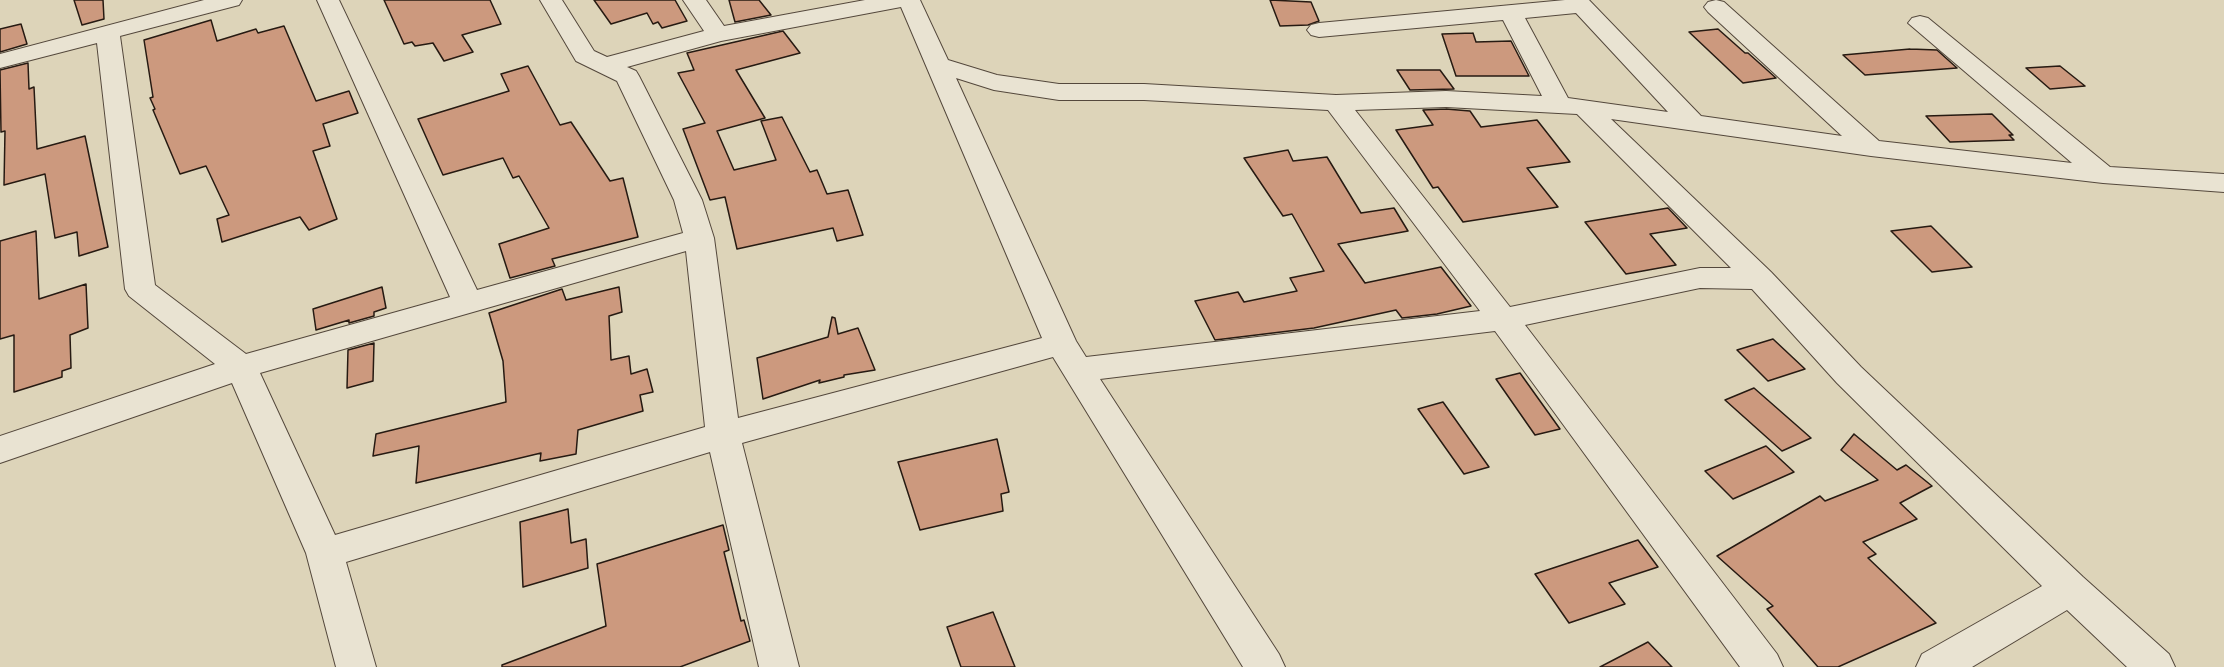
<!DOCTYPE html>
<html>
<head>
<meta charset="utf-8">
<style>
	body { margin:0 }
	canvas { display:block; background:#ddd4b9 }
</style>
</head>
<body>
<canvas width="2224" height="667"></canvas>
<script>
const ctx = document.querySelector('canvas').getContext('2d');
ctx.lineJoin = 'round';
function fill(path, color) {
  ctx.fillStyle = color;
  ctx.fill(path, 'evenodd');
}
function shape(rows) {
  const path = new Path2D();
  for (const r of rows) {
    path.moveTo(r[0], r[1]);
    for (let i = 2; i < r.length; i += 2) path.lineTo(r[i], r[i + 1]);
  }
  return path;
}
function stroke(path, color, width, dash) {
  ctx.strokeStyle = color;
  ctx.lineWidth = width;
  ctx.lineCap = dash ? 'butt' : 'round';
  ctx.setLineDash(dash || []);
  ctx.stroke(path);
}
const building = shape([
	[74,0,103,0,104,19,82,25,74,0],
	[384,0,490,0,501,24,462,35,473,52,444,61,433,43,415,46,412,42,404,44,384,0],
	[594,0,675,0,687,21,662,28,658,22,653,24,647,13,611,24,594,0],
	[729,0,759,0,771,15,735,22,729,0],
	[1270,0,1311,2,1319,21,1308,25,1280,26,1270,0],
	[211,20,217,41,256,29,258,33,284,26,316,101,349,91,358,113,323,124,330,146,313,151,337,219,309,230,300,217,222,242,217,219,229,215,206,166,180,174,153,110,155,109,150,98,153,97,144,40,211,20],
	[21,24,27,44,0,52,0,29,21,24],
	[1718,29,1745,53,1748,53,1776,78,1743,83,1689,32,1718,29],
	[783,31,800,53,736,70,765,118,717,131,734,170,776,160,761,121,782,117,810,172,817,170,827,194,848,190,863,235,837,241,833,228,737,249,725,197,710,200,683,129,705,123,678,73,694,70,687,53,783,31],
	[1473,33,1476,42,1511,41,1529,76,1456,76,1442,34,1473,33],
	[1910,49,1937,50,1957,68,1865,75,1843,55,1910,49],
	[28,63,29,89,34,87,37,149,85,136,108,247,79,256,77,232,55,238,45,174,4,185,5,131,1,132,0,70,28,63],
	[528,66,560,125,571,122,610,181,623,178,638,237,552,259,555,266,510,278,499,244,549,228,519,176,513,178,503,158,443,175,418,119,509,91,501,74,528,66],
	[2060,66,2085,86,2050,89,2026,68,2060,66],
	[1397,70,1440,70,1454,89,1410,90,1397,70],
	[1446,109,1470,111,1481,127,1537,120,1570,162,1527,168,1558,207,1463,222,1438,187,1433,188,1396,130,1433,125,1423,110,1446,109],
	[1992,114,2013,135,2009,135,2014,140,1950,142,1926,116,1992,114],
	[1288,150,1293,161,1327,157,1361,213,1394,208,1408,231,1338,244,1365,283,1441,267,1471,306,1437,314,1402,318,1396,310,1314,328,1215,340,1195,301,1238,292,1244,302,1297,291,1290,278,1324,271,1292,214,1283,216,1244,158,1288,150],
	[1668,208,1687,228,1650,234,1676,265,1626,274,1585,222,1668,208],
	[1931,226,1972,267,1932,272,1891,231,1931,226],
	[36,231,39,299,86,284,88,328,70,335,71,368,62,371,62,377,14,392,14,335,0,339,0,241,36,231],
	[382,287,386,308,374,312,374,316,349,323,349,320,316,330,313,309,382,287],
	[619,287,622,312,609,316,611,360,629,356,631,374,647,369,653,392,640,395,643,411,578,430,576,454,540,461,541,453,416,483,419,446,373,456,376,434,506,402,503,361,489,313,562,289,566,300,619,287],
	[832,317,835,318,838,334,858,328,875,370,844,375,844,377,819,383,820,380,763,399,757,358,828,337,832,317],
	[1773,339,1805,369,1768,381,1737,350,1773,339],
	[374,343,373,381,347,388,348,350,374,343],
	[1520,373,1560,429,1535,435,1496,379,1520,373],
	[1754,388,1811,438,1782,451,1725,400,1754,388],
	[1443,402,1489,467,1464,474,1418,409,1443,402],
	[1854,434,1897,470,1906,465,1932,486,1900,503,1917,519,1863,542,1876,554,1868,558,1936,623,1838,667,1818,667,1767,609,1773,606,1717,556,1820,496,1825,501,1878,480,1841,450,1854,434],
	[997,439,1009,492,1001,494,1003,511,920,530,898,462,997,439],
	[1766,446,1794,472,1733,499,1705,471,1766,446],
	[568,509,571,543,586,539,588,568,523,587,520,522,568,509],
	[723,525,729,550,724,552,741,621,744,620,750,641,680,667,502,667,502,665,606,626,597,564,723,525],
	[1638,540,1658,567,1609,583,1625,604,1569,623,1535,574,1638,540],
	[993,612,1015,667,961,667,947,627,993,612],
	[1648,642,1672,667,1600,667,1648,642]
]);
fill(building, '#cc997e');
stroke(building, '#261a12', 1.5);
const minor = shape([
	[204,0,242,0,239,5,120,36,155,285,246,354,450,297,317,0,339,0,477,290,683,233,674,200,617,81,576,61,540,0,562,0,594,51,607,57,704,31,683,0,706,0,724,26,865,0,920,0,948,60,997,75,1059,84,1144,84,1336,95,1446,91,1542,96,1503,20,1319,37,1311,35,1307,30,1311,25,1319,23,1565,0,1589,0,1701,116,1842,136,1708,12,1704,7,1708,2,1716,0,1724,2,1879,141,2072,163,1908,23,1912,18,1920,16,1928,18,2110,167,2224,174,2224,192,2103,183,1871,156,1611,119,1771,272,1861,367,2083,577,2169,654,2175,667,2127,667,2067,610,1972,667,1916,667,1922,654,2042,586,1837,383,1752,289,1700,288,1525,325,1777,654,1783,667,1740,667,1495,331,1100,379,1279,654,1285,667,1243,667,1053,357,742,443,799,667,759,667,710,452,346,562,376,667,336,667,306,553,232,383,0,463,0,436,215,364,129,296,125,289,97,43,0,68,0,54,204,0],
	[901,7,1042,338,738,418,714,238,702,200,639,76,636,71,627,67,721,41,901,7],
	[1576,13,1668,112,1568,98,1525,18,1576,13],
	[956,78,994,90,1059,100,1144,100,1328,110,1480,311,1086,357,1076,341,956,78],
	[1446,107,1577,114,1731,268,1700,268,1510,307,1355,110,1446,107],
	[686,251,705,427,335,535,260,373,686,251]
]);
stroke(minor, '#54483c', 2);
fill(minor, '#e9e3d2');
</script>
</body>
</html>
